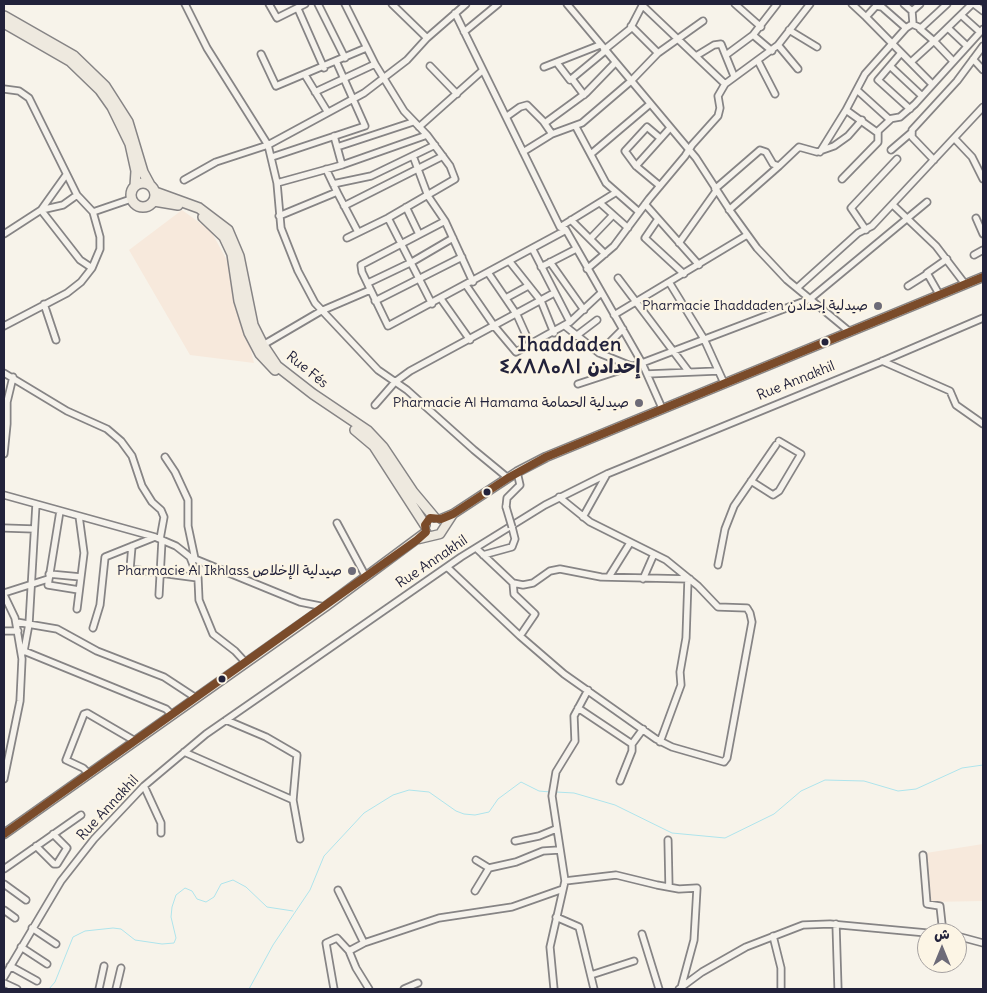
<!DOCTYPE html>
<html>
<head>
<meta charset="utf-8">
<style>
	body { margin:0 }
	#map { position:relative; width:987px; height:993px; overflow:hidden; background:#f7f3ea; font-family:Delius,"Playpen Sans Arabic",sans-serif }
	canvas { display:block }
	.frame { position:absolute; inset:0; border:5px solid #22223b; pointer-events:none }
	.north { position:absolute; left:917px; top:923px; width:50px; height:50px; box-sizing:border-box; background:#fcf5e5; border:1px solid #a5a1a1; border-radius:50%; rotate:0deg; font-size:14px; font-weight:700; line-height:20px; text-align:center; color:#22223b }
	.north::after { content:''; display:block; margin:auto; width:18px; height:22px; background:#6d6b78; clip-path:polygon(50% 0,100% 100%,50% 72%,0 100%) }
</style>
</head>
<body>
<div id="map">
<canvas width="987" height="993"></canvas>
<div class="frame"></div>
<div class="north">ش</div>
</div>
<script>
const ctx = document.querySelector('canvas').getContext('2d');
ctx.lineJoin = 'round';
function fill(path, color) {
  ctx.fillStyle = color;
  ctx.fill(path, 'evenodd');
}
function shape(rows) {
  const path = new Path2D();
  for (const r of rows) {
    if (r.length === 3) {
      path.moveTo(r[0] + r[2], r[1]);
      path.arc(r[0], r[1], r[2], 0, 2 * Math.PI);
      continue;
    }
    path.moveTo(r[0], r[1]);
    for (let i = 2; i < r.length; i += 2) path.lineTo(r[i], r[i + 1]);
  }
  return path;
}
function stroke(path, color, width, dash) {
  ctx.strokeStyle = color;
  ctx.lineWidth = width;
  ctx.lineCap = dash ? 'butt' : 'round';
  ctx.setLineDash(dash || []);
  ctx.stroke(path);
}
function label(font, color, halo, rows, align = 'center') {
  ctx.font = font + ' Delius,"Playpen Sans Arabic","Noto Sans Tifinagh",sans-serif';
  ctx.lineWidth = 4.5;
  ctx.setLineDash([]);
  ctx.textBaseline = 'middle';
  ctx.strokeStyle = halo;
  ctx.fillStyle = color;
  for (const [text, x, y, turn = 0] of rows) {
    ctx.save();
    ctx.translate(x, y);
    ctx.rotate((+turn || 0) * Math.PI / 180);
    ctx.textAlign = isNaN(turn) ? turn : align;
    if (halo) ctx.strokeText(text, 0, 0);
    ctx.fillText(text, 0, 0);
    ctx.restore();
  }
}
fill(shape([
	[182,210,211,231,230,266,254,363,190,355,129,250],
	[983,844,983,901,929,902,926,853]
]), '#f7e9dc');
stroke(shape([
	[556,792,574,793,615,805,672,833,725,838,774,814,801,791,825,780,864,781,898,791,916,789,962,768,983,765],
	[49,989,55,982,73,937,85,931,113,928,121,929,135,940,162,944,174,943,176,938,171,917,172,907,176,895,185,888,192,891,197,899,206,902,214,897,221,884,233,880,246,887,267,907,293,911],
	[249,989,273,945,310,890,324,856,364,813,393,795,409,790,429,792,456,811,464,814,475,815,489,812,498,799,521,782,539,791,550,792]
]), '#aee4ec', 1);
const minor = shape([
	[185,4,207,48,268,145,277,183,281,228,298,271,315,303,378,370,407,390,474,450,508,478],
	[269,4,277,18,305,4],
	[318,4,345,58],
	[345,4,375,64,404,111,427,135,450,166,455,179,388,218,347,238],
	[392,4,427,38],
	[567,4,696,158,731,212,757,248,787,280,850,332],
	[735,4,761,27],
	[852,4,866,17,876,6,882,7,906,28],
	[904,4,912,11,913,24],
	[974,4,983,11],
	[642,5,725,84],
	[298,9,324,68],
	[912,11,920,4],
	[455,13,560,227,566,230,642,363,662,408],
	[961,15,980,32],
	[866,17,932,84],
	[631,26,658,53],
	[948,28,967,46],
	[920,29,934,41,972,4],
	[789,30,817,47],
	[464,32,498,4],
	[753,35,772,51],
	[778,45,798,69],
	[604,50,630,29,643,4],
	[901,53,878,80,910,109],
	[261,54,276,86,366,48],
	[726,55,753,35,777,4],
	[696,56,714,45,721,44,734,76],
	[973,59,983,70],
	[758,61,775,94],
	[911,62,934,41,953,61],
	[557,63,570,80,605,51],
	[430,66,457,94],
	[890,66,922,96],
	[544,67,600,45],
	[305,75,327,111],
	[572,79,584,95],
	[4,89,19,91,29,98,77,195,93,212],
	[857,90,889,119,900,117,915,104,983,29],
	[315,92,375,64],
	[846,110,865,74,906,28,912,24,921,28,947,4],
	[506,117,520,107,527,105,543,121,552,134],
	[545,123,586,93,615,63],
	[419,127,483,70],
	[576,127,606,183,639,212],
	[334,136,342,165],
	[954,138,972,157,983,179],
	[337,147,413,122],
	[891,150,912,132],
	[523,152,552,134,582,123,631,81,658,53,703,21],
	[820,152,846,110,878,133],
	[591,154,650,104],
	[413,156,428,196,445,221,473,282],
	[272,157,365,126,336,61],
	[934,160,912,137,912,130,957,81,983,46],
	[636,166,625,151,647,127,660,138],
	[66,175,41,210,80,260,92,268],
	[842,179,878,142,878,131,891,119],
	[184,180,216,162,268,145,364,93,407,60,427,38,466,4],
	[277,183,342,165,427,135],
	[333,184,371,176,435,145],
	[660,186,636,166,670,128],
	[715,189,760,150,766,152,773,164,779,166,799,147,817,152,834,146,848,136,862,120],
	[337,192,358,232],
	[600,203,628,228],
	[645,204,699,265],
	[893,205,936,246,965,284],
	[344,206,443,156],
	[406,207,419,234],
	[729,210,779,166],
	[279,216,337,192,326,169],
	[388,218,432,304],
	[976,218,983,234],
	[658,219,645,238,684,274],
	[571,220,605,254],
	[445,221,361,265,362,272,388,326,566,230],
	[560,227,615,193],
	[866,230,851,208,897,159],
	[4,234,41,210,63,205,77,195],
	[590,239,613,215],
	[679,243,716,191],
	[533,250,570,322],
	[974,255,983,250],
	[510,262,541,301,554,333],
	[550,262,584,310],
	[541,267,576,249],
	[587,269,614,246,649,199,685,156,692,145,718,116,720,108,718,96,725,84,778,45,810,4],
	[489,274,517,315,531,346],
	[618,278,689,372],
	[669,282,704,339,724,383],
	[368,283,412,262,453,238],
	[466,285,495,327,516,352,570,322,601,293],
	[908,286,927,274],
	[797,288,858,233,872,226,983,107],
	[939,294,927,273,947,259],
	[506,298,528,286],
	[441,299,470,340],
	[375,301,462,257],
	[44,304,56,340],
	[614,315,747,235],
	[4,326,67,293,81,282,92,268,100,249,100,237,93,212,131,199],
	[565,326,599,353,631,366],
	[576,336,597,320],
	[263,345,321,311,370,290],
	[599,353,623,329],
	[882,361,950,391,956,405,983,424],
	[4,373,67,411,107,429,121,441,132,456,142,486,152,502,161,510,164,517,160,539],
	[647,374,718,371],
	[578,384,642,363,810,299,927,202],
	[375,405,395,382,410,371,554,293],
	[4,454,7,424,7,402,13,377],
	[165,457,175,472,188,500,188,526,195,559],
	[751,481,773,495,779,491,801,454,779,441],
	[4,495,155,537,176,546,190,557,300,602,325,607],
	[506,507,507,498,520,485,517,472],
	[60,511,48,585,79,590],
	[583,517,607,474],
	[337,523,366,577],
	[4,528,34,529],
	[132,546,130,569,198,578],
	[476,548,513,583,523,585,533,583,550,571,560,569,601,577,690,579],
	[483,555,512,547,515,539,512,527],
	[190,557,198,578,199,600,213,634,235,651,246,663],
	[718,565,725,529,734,506,776,445],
	[447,567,520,636,564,674,656,739,672,747,724,762,727,758,752,622,750,613,747,608,718,607,698,586,666,560,590,522,559,497],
	[49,574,81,577],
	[610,575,630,543],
	[643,579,654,554],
	[513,583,514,594,535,614,520,636],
	[4,593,48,579],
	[4,595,15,618,22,659,20,701,4,779],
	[159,595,162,540],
	[77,609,84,553,79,516],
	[16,622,57,629,97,651,164,677,196,698],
	[93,628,100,605,105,557,155,537],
	[4,631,18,631],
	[24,651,166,709,172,715],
	[22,652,24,651,29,624,36,504],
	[578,708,632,744],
	[226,720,266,737,297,755,293,800,300,839],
	[660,742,681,685,680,672,686,638,688,579],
	[184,752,293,800],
	[89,774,83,768,66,760,84,714,87,713,135,741],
	[620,781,632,751,632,744,643,729],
	[144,786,161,823,161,833],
	[668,840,669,887],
	[515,841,539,836,556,829],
	[36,846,54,864,57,864,67,848,53,834],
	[923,855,927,904,940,906,943,933],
	[476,860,489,868,516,862,543,851,559,850],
	[4,869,81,815],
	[565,881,616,875,657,885,679,889,697,888,694,940,681,988],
	[4,884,26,900],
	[338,890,364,943],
	[475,891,489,868],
	[4,910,15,918],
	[556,917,579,927,594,989],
	[836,924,838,989],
	[32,928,56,944],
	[642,934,659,989],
	[773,936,781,968,781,989],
	[957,936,983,943],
	[21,947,47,964],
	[349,951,364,943,439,918,512,907,563,889],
	[10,966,37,981],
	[591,975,634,961],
	[4,977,61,881,94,839,144,786,206,734,461,557,545,505,607,474,878,363,983,318],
	[4,983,17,989],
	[99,989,104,966],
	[116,989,121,968],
	[334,989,326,943,337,938,349,951,356,968,369,989],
	[404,989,418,983],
	[554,989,550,947,565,881,552,796,556,772,575,741,574,716,588,690],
	[679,989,702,972,746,947,803,925,830,924,927,933]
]);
const major = shape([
	[441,519,453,514,517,472,546,457,983,277],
	[419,539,440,534,453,514],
	[4,834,325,607,426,532]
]);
const highway = shape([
	[4,16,74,56,105,86,128,122,143,172,150,185],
	[4,23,70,61,100,90,112,107,130,144,136,171,135,186],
	[143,195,12],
	[155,192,199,208,228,230,239,256,253,325,263,345,277,366,313,394,368,431,383,447,413,492,434,517],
	[154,201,178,205],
	[203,217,224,237,232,254,239,301,249,333,260,354,275,370],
	[355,430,374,446,425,525]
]);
stroke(minor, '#868485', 9);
stroke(major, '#868485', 11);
stroke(highway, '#868485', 12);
stroke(minor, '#f5f2ec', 5.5);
stroke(major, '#eee9df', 8);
stroke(highway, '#eee9df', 9);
const minorBridge = shape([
	[506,507,512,527]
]);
stroke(minorBridge, '#868485', 9, []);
stroke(minorBridge, '#f5f2ec', 5.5);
stroke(shape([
	[4,834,417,540,426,532,425,525,430,518,441,519,453,514,508,478,546,457,983,277]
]), '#7a4b2a', 8);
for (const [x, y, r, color] of [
	[878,306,5,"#6d6b78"],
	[825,342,4.5,"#22223b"],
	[639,403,5,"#6d6b78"],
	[487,492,4.5,"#22223b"],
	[352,571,5,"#6d6b78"],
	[222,679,4.5,"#22223b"]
]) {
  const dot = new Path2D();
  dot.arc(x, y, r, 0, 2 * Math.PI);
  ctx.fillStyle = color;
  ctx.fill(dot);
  stroke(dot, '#fcf5e5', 2);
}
label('14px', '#22223b', '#fcf5e5', [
	["Pharmacie Ihaddaden صيدلية إحدادن",868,306],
	["Pharmacie Al Hamama صيدلية الحمامة",629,403],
	["Pharmacie Al Ikhlass صيدلية الإخلاص",342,571]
], 'right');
label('14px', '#22223b', '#fcf5e5', [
	["Rue Fés",307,370,39],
	["Rue Annakhil",796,381,-22],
	["Rue Annakhil",432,562,-34],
	["Rue Annakhil",108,808,-47]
]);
ctx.letterSpacing = '1px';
label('bold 19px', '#22223b', '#fcf5e5', [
	["Ihaddaden",570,346],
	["ⵉⵃⴷⴷⴰⴷⵏ إحدادن",570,368]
]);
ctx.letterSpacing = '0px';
</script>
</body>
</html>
